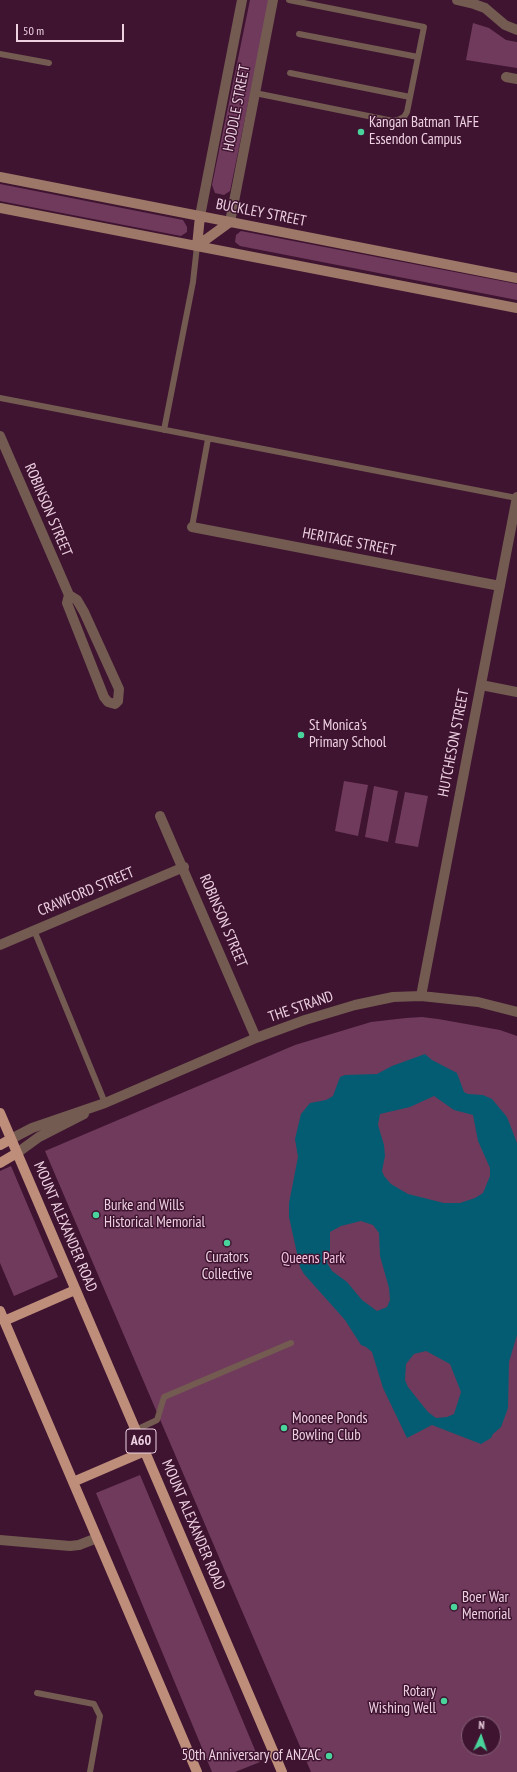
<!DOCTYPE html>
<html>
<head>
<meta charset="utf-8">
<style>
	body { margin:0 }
	#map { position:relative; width:517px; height:1772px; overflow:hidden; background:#3f1431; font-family:"PT Sans Narrow",sans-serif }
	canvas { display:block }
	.north { position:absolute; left:461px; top:1716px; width:40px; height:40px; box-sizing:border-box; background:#3f1431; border:1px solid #856077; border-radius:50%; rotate:3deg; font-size:11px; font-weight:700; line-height:16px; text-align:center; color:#eed1e1 }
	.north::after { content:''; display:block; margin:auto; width:14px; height:18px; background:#49d49c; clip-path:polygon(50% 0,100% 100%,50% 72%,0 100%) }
	.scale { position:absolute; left:16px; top:24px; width:108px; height:18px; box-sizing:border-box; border:2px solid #eed1e1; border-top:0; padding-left:5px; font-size:12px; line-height:14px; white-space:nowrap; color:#eed1e1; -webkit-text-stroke:3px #3f1431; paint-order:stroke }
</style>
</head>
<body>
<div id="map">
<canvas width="517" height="1772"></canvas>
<div class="north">N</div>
<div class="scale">50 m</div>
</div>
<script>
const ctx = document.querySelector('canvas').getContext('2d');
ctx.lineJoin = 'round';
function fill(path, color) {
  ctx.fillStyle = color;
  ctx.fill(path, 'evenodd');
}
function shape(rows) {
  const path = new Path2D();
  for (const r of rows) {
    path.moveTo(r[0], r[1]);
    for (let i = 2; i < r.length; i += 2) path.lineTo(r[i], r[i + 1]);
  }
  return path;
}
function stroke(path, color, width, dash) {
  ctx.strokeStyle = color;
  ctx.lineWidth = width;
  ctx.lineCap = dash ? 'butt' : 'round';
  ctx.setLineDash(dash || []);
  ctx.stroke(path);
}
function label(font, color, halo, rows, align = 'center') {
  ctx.font = font + ' "PT Sans Narrow",sans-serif';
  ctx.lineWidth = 3;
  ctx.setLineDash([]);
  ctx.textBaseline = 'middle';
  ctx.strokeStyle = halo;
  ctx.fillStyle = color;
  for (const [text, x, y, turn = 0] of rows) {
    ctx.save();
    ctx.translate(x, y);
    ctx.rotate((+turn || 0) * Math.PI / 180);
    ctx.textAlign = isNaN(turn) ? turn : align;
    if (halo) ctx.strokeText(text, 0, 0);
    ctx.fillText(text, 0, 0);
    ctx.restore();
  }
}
fill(shape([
	[250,0,269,0,269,2,230,191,224,195,215,193,212,185],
	[473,23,489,28,506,40,517,42,517,68,466,60],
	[0,184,183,220,187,227,187,232,181,236,0,201],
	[241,231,517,284,517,300,240,246,235,242,236,235],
	[344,781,368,785,358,836,335,831],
	[374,786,398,791,388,842,365,837],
	[405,792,428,796,418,847,395,843],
	[422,1017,438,1019,500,1030,517,1036,517,1772,311,1772,45,1151,295,1045,371,1022,406,1018],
	[469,1724,493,1724,493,1748,469,1748],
	[11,1166,58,1277,14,1296,0,1263,0,1171],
	[140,1475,260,1762,235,1772,212,1772,96,1493]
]), '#703a5c');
fill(shape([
	[425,1054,432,1060,457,1073,464,1092,468,1094,483,1095,492,1099,507,1117,517,1143,517,1335,509,1362,508,1408,501,1427,493,1434,491,1438,481,1444,432,1425,407,1438,383,1388,372,1352,366,1347,361,1345,345,1320,304,1274,300,1267,289,1217,289,1203,298,1157,295,1139,301,1114,310,1103,326,1100,333,1096,340,1077,345,1075,377,1074,392,1066],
	[434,1096,454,1110,473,1115,478,1141,490,1168,490,1176,483,1193,475,1198,460,1203,444,1203,408,1194,391,1184,384,1176,382,1171,385,1156,384,1145,378,1125,380,1114,410,1107],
	[361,1221,373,1225,379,1233,380,1256,389,1288,390,1300,387,1307,377,1311,362,1300,347,1282,332,1271,327,1263,330,1251,330,1232,341,1226],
	[426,1351,450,1364,461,1392,454,1414,447,1417,436,1418,428,1412,408,1387,405,1380,406,1364,414,1354]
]), '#045c72');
stroke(shape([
	[299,34,418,57],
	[0,54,49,63],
	[290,73,410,97],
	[255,93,393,121,398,120,404,117,407,112,424,27,289,0],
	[0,398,517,498],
	[164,430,193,282,197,246],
	[192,527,208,439],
	[34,930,105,1103],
	[136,1430,157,1420,164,1397,291,1343],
	[37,1693,94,1704,100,1716,90,1772]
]), '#735b51', 6);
stroke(shape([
	[457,0,474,4,485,8,505,25,517,30],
	[506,77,517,79],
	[200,216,242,0],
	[230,222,273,0],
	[0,436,69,595,77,600,84,612,119,689,118,701,115,704,108,702,104,697,67,603,69,595],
	[192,527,500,586],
	[481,685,517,692],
	[160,816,256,1038],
	[0,945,184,867],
	[421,996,517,497],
	[11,1139,32,1128,105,1103,256,1038,305,1020,355,1005,393,997,421,996,478,1002,517,1012],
	[17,1153,39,1137,84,1114],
	[0,1540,70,1546,79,1545,97,1538]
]), '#735b51', 10);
stroke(shape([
	[0,177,517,278],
	[0,208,517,308],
	[197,246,230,222],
	[197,246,200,216]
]), '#9d7868', 10);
stroke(shape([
	[0,1113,282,1772],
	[0,1145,11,1139],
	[0,1163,17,1153],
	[0,1311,197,1772],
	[4,1321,75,1290],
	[73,1482,145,1451]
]), '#be8e7a', 10);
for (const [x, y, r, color] of [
	[361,132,4,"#49d49c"],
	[301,735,4,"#49d49c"],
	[96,1215,4,"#49d49c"],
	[227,1243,4,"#49d49c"],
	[284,1428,4,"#49d49c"],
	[454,1607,4,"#49d49c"],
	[444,1701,4,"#49d49c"],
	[329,1756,4,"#49d49c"]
]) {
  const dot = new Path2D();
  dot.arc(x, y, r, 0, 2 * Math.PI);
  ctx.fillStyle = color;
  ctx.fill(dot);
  stroke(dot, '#3f1431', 1.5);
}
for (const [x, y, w] of [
	[141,1441,30]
]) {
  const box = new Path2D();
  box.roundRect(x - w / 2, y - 12, w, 24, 3);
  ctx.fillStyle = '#3f1431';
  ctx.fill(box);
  stroke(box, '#eed1e1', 1);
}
label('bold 14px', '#eed1e1', null, [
	["A60",141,1441]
]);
label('15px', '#eed1e1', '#3f1431', [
	["HODDLE STREET",237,108,-79],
	["BUCKLEY STREET",261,213,11],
	["ROBINSON STREET",48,510,67],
	["HERITAGE STREET",349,542,11],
	["HUTCHESON STREET",454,743,-79],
	["CRAWFORD STREET",86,892,-23],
	["ROBINSON STREET",223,921,67],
	["THE STRAND",301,1007,-19],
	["MOUNT ALEXANDER ROAD",65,1227,67],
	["MOUNT ALEXANDER ROAD",193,1525,67]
]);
label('15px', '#eed1e1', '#3f1431', [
	["Kangan Batman TAFE",369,123],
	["Essendon Campus",369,140],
	["St Monica's",309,726],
	["Primary School",309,743],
	["Burke and Wills",104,1206],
	["Historical Memorial",104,1223],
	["Curators",227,1258,"center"],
	["Collective",227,1275,"center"],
	["Moonee Ponds",292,1419],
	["Bowling Club",292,1436],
	["Boer War",462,1598],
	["Memorial",462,1615],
	["Rotary",436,1692,"right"],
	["Wishing Well",436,1709,"right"],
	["50th Anniversary of ANZAC",321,1756,"right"]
], 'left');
label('15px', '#f3c3df', '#3f1431', [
	["Queens Park",313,1259]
]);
</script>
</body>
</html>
